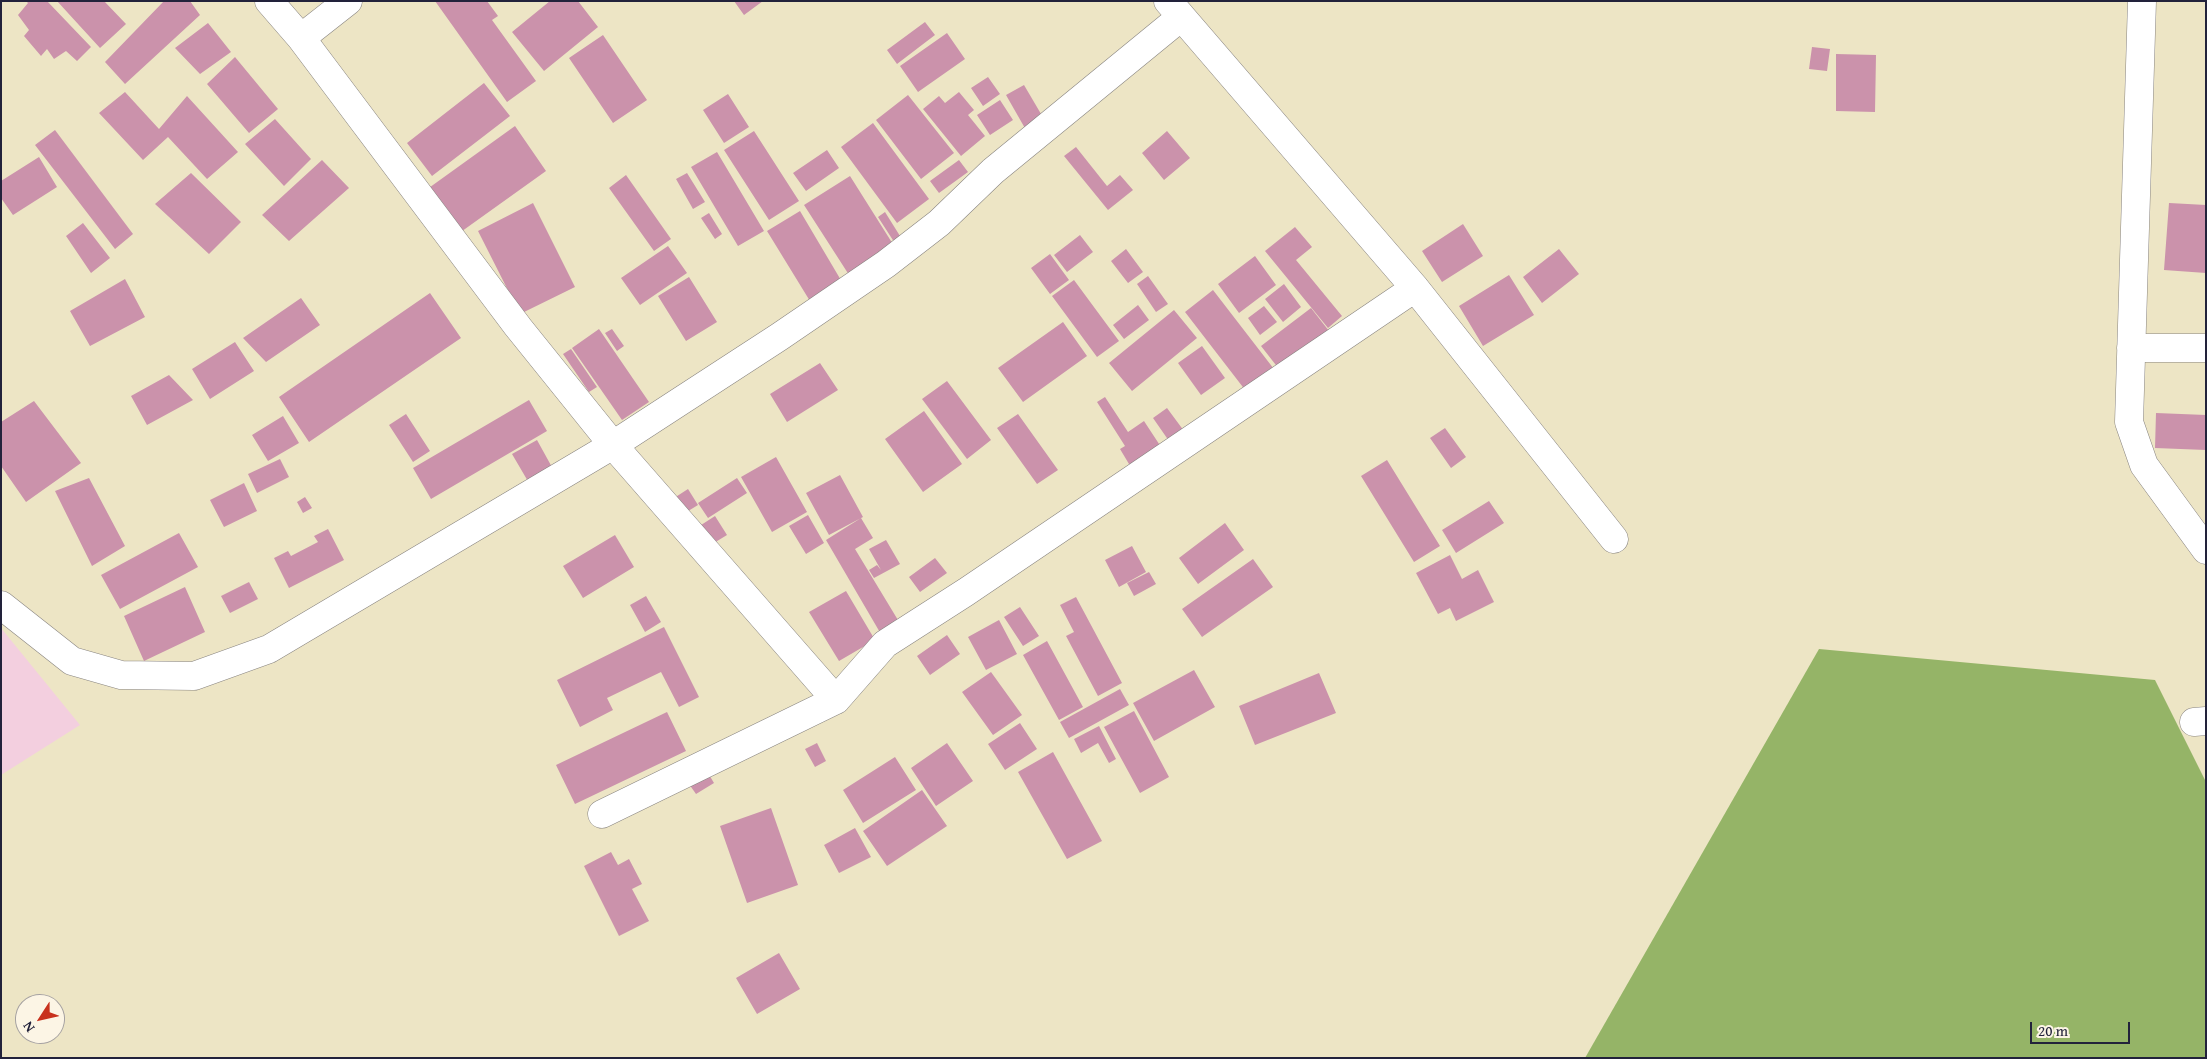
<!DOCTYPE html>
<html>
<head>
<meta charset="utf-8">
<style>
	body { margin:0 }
	#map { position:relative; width:2207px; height:1059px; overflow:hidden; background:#ede5c5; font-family:"Gentium Book Plus",serif }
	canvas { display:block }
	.frame { position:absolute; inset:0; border:2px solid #22223b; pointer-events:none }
	.north { position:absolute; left:15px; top:994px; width:50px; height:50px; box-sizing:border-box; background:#fcf5e5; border:1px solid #a5a1a1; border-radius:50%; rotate:235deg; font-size:14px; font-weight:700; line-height:20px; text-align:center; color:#22223b }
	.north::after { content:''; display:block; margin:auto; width:18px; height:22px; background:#c8321e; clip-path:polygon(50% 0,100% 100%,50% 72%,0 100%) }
	.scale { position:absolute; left:2030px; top:1022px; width:100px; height:22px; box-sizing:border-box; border:2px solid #22223b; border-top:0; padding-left:6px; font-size:15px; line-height:18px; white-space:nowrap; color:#22223b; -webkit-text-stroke:4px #fcf5e5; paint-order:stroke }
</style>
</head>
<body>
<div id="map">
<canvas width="2207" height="1059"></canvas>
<div class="frame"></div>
<div class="north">N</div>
<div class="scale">20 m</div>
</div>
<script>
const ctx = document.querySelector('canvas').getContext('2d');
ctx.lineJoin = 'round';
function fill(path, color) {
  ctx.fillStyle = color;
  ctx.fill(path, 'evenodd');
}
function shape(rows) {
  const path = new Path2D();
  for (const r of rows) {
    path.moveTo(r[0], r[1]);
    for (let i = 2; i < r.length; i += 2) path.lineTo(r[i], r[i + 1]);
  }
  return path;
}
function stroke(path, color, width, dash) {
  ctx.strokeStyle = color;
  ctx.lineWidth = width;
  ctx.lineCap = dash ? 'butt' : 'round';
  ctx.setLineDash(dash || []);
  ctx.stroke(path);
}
fill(shape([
	[1,628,80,725,1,775]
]), '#f3cfdf');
fill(shape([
	[1819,649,2155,680,2206,782,2206,1058,1585,1058]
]), '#95b467');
fill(shape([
	[26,1,47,1,91,47,77,61,66,51,54,59,47,49,41,56,24,36,29,30,18,15,28,3],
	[57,1,104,1,126,24,100,48],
	[164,1,190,1,200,15,125,84,105,62],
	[435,1,487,1,498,16,492,20,536,81,507,102],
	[550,1,578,1,598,27,544,71,512,32],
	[734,1,763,1,744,15],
	[925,22,935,35,897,64,887,50],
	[208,23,231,52,200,74,175,48],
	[947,33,965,59,918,92,900,66],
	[603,35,647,100,613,123,569,58],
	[1812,47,1830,49,1827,71,1809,69],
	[1836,54,1876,55,1875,112,1836,111],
	[235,57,278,109,249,133,207,84],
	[988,77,1000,94,983,106,971,88],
	[484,83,510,116,432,176,407,143],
	[1024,85,1044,119,1026,130,1006,95],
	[125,92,159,129,187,96,238,152,207,179,168,137,143,160,99,113],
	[959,92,974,110,968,115,985,136,961,156,923,109,939,96,945,103],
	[728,94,749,127,724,143,703,110],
	[908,95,954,153,921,179,876,120],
	[1000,100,1013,120,990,135,977,115],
	[275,119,311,159,284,186,245,144],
	[873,123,929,199,897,223,841,147],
	[515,126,546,171,458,234,426,190],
	[55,130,133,234,115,249,35,145],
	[754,131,799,201,769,220,724,150],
	[1167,131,1190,158,1164,180,1142,153],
	[1076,147,1107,186,1120,175,1133,190,1108,210,1064,156],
	[827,150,839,168,806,191,793,173],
	[717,152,764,231,738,246,691,167],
	[39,157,57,187,13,215,1,198,1,181],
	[322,160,349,188,289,241,262,215],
	[959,160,968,172,939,193,930,181],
	[191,173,241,222,209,254,155,204],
	[687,173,705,202,693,209,676,179],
	[626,175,671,239,654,251,609,188],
	[850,176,896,249,851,278,804,205],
	[533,203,575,287,520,314,478,231],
	[2169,203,2206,205,2206,273,2164,270],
	[800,211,845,287,813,306,767,231],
	[885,212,905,244,898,248,878,217],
	[709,213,722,234,715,239,701,218],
	[83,223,110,258,91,273,66,236],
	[1463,224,1483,256,1442,282,1422,251],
	[1295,227,1312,247,1296,260,1342,316,1328,328,1265,251],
	[1080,235,1093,252,1067,272,1054,255],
	[668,246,687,273,640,305,621,278],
	[1126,249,1143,272,1128,283,1111,261],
	[1559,249,1579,274,1542,303,1523,277],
	[1050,254,1069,280,1050,294,1031,268],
	[1255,256,1276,285,1239,313,1218,284],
	[1509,275,1534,315,1483,346,1459,306],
	[1148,276,1168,304,1156,312,1137,284],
	[689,277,717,322,686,341,658,296],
	[125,279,145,317,90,346,70,311],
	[1074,280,1119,341,1097,357,1052,296],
	[1284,284,1301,307,1283,322,1265,299],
	[1213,290,1277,373,1249,395,1185,312],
	[430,293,461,338,309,442,279,397],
	[301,298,320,325,266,362,243,338],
	[1138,305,1149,320,1124,339,1113,325],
	[1264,306,1277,322,1260,335,1248,318],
	[1311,308,1329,331,1279,369,1261,346],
	[1174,310,1197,338,1132,391,1109,363],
	[1063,322,1087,356,1023,402,998,368],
	[599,329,649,402,622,420,572,348],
	[612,329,624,346,617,351,605,333],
	[235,342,254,371,210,399,192,369],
	[1202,346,1225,378,1201,395,1178,363],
	[571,349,597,387,589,392,563,354],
	[820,363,838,390,787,422,770,394],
	[169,375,193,400,147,425,131,396],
	[947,381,991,440,967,459,922,399],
	[1105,397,1128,432,1144,421,1163,450,1132,469,1120,449,1125,446,1097,402],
	[529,400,547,431,431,499,413,468],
	[34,401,81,463,26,502,1,466,1,422],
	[1167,408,1184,431,1169,441,1153,418],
	[924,411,962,464,923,492,885,439],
	[2156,413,2206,415,2206,450,2155,448],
	[406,414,430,451,413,462,389,425],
	[1018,414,1058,470,1037,484,997,428],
	[283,416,299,443,268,461,252,435],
	[1445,428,1466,457,1451,468,1430,438],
	[537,440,553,469,529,483,512,454],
	[776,457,807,512,772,532,741,477],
	[280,459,289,477,257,493,248,474],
	[1387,460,1440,546,1414,562,1361,476],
	[840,475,863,517,829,535,806,493],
	[89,478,125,546,92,566,55,491],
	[737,478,747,493,708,518,698,503],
	[244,483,257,511,224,527,210,500],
	[688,489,698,505,680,516,671,500],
	[305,497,312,508,303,513,297,502],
	[1489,501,1504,523,1456,553,1442,530],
	[808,515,824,543,806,554,789,526],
	[715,516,727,535,709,546,698,527],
	[861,518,873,538,855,549,904,630,885,641,826,540],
	[1225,523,1244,550,1198,584,1179,558],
	[328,529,344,560,289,588,274,558,288,551,291,556,318,542,314,536],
	[179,533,198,567,120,609,101,575],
	[615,535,634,567,583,598,563,566],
	[886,540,900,564,874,578,869,570,877,565,881,570,869,549],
	[1132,546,1146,572,1119,587,1105,560],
	[1450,555,1462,579,1478,570,1494,602,1456,621,1450,608,1438,614,1416,573],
	[935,558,947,573,920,592,909,577],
	[1253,559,1273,587,1202,637,1182,609],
	[1149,572,1156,584,1134,596,1127,583],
	[249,582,258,599,230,613,221,596],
	[185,587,205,632,144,661,124,616],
	[846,591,875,640,839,661,809,612],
	[646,596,661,622,645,632,630,605],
	[1076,597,1122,683,1098,696,1066,636,1074,632,1060,605],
	[1020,607,1039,636,1023,646,1004,617],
	[999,620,1017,654,986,670,968,637],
	[664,627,699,697,679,707,661,672,607,698,613,710,580,727,557,680],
	[947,635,960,654,930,675,917,656],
	[1047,641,1083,707,1059,720,1023,655],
	[1194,670,1215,707,1154,741,1133,703],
	[991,672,1022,715,993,735,962,692],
	[1319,673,1336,713,1255,745,1239,706],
	[1120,689,1129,705,1069,738,1060,722],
	[1134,711,1169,777,1140,793,1104,727],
	[667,712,686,751,575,804,556,765],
	[1020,723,1037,749,1005,770,988,744],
	[1099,726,1116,759,1109,763,1098,743,1081,753,1074,739],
	[817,743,826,761,815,767,805,749],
	[947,743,973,781,936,806,911,768],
	[1053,752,1102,841,1067,859,1018,772],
	[895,757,916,790,863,823,843,790],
	[708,773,714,783,696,794,689,784],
	[922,790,947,826,887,866,863,831],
	[771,808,798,885,747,903,720,826],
	[855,828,871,857,839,873,824,845],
	[611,852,618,865,629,859,642,884,632,889,649,921,619,936,584,866],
	[779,953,800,989,757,1014,736,978]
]), '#cb92ab');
const minor = shape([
	[269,1,301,38,518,327,613,445,836,700],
	[1168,1,1415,288,1614,539],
	[2142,1,2129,422,2144,465,2206,550],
	[301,38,348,1],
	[2131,348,2206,348],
	[1,605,72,661,121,675,194,676,269,649,613,445,779,337,886,264,939,223,993,171,1181,17],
	[2194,722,2206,721],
	[602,814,836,700,885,644,966,592,1415,288]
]);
stroke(minor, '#888480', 29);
stroke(minor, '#fff', 28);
</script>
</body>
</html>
